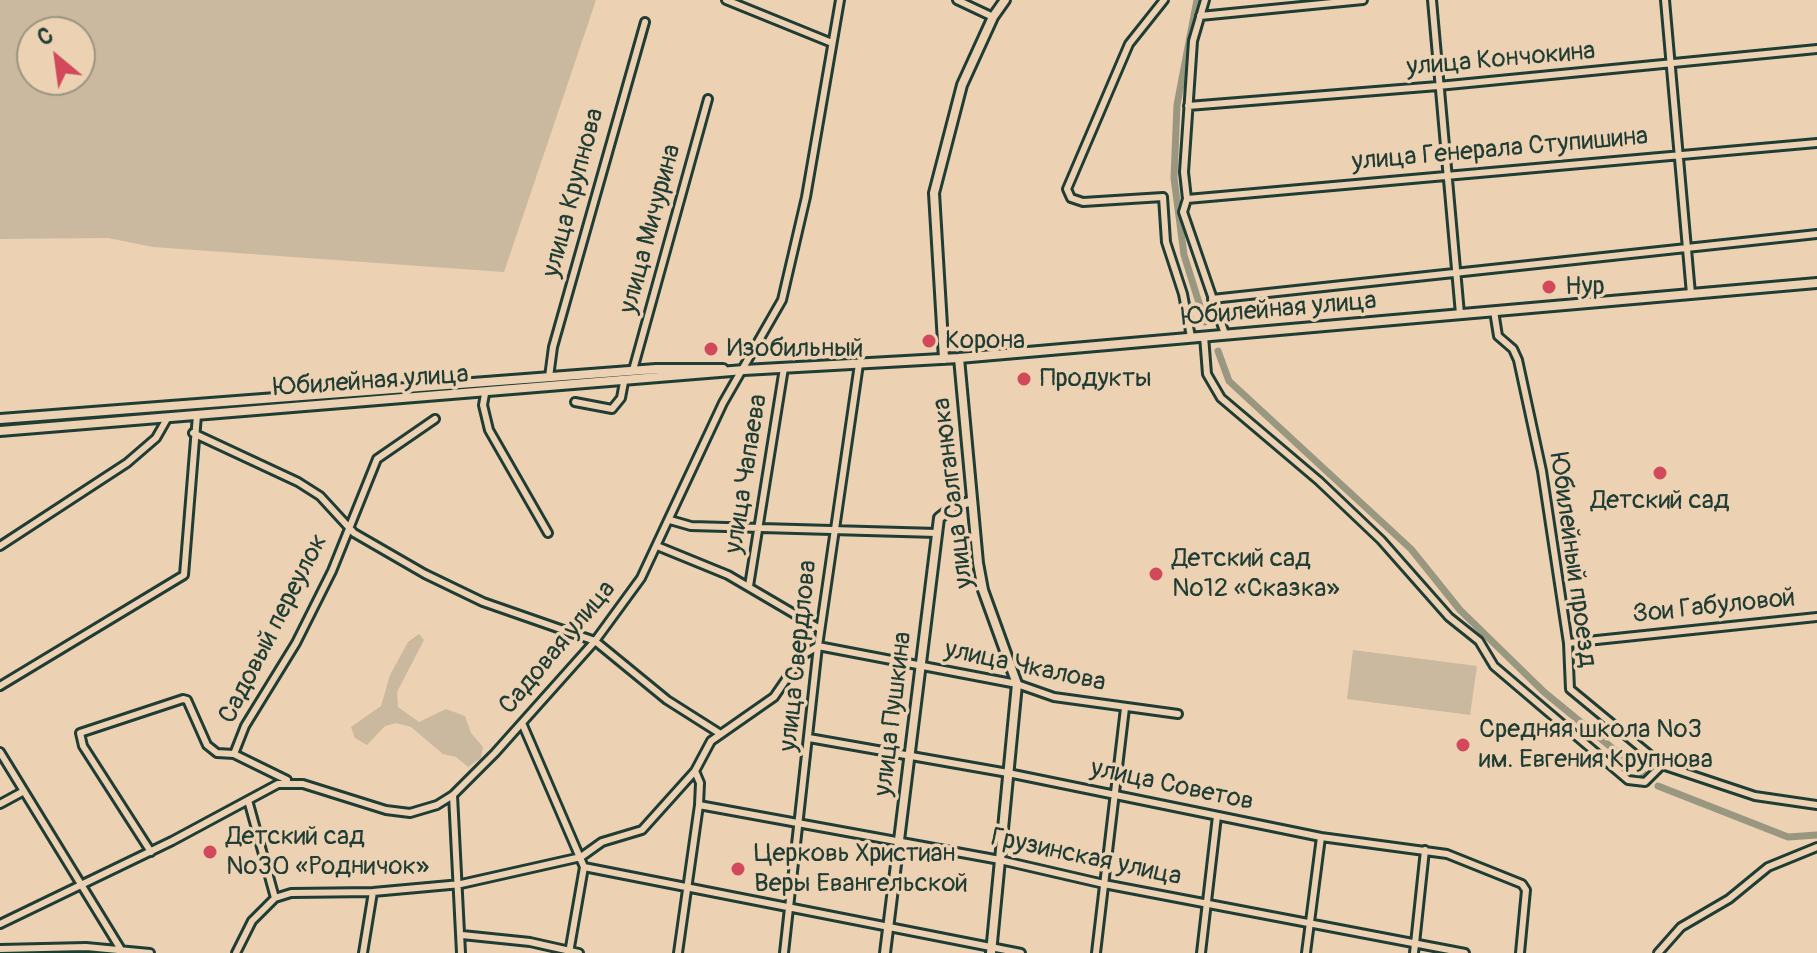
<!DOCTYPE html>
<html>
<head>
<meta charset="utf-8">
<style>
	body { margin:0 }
	#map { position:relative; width:1817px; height:953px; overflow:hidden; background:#ecd1b3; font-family:Pangolin,sans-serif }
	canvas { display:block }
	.north { position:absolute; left:16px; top:16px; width:80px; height:80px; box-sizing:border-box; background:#ecd1b3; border:2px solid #9a9680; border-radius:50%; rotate:331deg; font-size:22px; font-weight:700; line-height:32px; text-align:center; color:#1f3d34 }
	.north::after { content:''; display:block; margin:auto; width:28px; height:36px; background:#d1495b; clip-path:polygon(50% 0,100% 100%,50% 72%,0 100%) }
</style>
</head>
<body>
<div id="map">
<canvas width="1817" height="953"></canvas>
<div class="north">С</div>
</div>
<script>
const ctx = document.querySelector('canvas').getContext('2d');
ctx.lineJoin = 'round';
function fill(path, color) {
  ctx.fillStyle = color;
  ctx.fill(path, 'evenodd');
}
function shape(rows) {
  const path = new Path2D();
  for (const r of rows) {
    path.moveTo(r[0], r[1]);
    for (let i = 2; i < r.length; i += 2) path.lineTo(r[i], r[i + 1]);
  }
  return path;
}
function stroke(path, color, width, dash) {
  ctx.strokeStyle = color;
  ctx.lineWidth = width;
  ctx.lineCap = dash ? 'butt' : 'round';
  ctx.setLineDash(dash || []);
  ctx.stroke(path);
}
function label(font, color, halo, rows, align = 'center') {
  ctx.font = font + ' Pangolin,sans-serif';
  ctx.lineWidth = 7;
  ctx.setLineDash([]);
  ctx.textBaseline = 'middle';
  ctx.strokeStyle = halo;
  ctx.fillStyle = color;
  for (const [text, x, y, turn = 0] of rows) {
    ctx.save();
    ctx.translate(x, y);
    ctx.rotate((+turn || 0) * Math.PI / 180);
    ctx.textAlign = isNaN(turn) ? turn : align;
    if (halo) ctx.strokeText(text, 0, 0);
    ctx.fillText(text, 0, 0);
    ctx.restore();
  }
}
fill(shape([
	[0,0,596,0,504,272,153,247,108,238,0,239],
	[80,32,80,80,32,80,32,32],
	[419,634,424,640,397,692,398,707,419,722,446,709,465,716,471,733,483,747,481,758,468,767,456,757,443,754,411,727,396,723,385,726,367,745,355,738,351,727,381,706,390,675,408,642],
	[1353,650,1477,666,1470,715,1347,699]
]), '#cab99e');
stroke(shape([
	[1197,0,1177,105,1174,178,1184,255,1205,322],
	[1218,351,1229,381,1411,549,1460,610,1544,692,1645,775],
	[1658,786,1788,837,1817,835]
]), '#9a9781', 7);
const street = shape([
	[726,0,832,43],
	[957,0,993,17],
	[1164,0,1129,44,1067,189,1071,198,1083,202,1163,197,1166,242,1183,294,1191,337],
	[1205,0,1193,41,1184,172,1187,199,1183,212,1225,334],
	[1432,0,1460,314],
	[1665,0,1691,294],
	[1200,16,1363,0],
	[1188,106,1438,86,1817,49],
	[1187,199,1817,143],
	[1212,299,1817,234],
	[1494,311,1498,336,1513,349,1518,360,1542,471,1568,643,1570,689,1662,765,1755,796,1817,805],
	[1204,336,1207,374,1221,398,1319,481,1381,540,1449,617,1479,641,1494,666,1628,780,1645,782,1662,765],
	[633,370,708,99],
	[549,377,553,347,645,22],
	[485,394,483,405,489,430,548,533],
	[575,402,612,409,621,398,624,382],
	[193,433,298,482,320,496,354,533,425,574,483,602,595,641,667,700,719,733],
	[670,520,691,526,937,533],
	[0,546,127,463,156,438,168,417],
	[657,546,728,575,820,629],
	[749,586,784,368],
	[1568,643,1817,617],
	[0,686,184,575,197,415],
	[522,723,584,867,569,953],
	[809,738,1008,773,1321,837,1447,854,1522,884,1526,890,1520,953],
	[0,752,120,948],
	[234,754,245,726,296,643,332,571,377,459,435,419],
	[234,754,287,780],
	[453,795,461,953],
	[248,800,275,898],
	[0,804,24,791],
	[699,805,1000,860,1104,884,1465,953],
	[151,852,83,746,80,733,183,699,187,700,207,745,217,753,234,754],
	[584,867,1021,953],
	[0,924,172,841,278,784,303,784,386,810,410,813,437,805,453,795,495,753,595,641,641,578,723,403,782,300,806,197,840,0],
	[462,935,530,942,579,953],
	[0,949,86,947,150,953],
	[236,953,252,921,275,898,291,893,373,892,461,884,581,857,602,842,642,830,695,771,711,741,774,697,803,655,818,646,1017,684,1054,697,1178,714],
	[363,953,373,892],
	[678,953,699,805,700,783,695,771],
	[784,953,818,646,859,364],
	[1096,953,1125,708],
	[1201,953,1217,816],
	[1306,953,1321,837],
	[1414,953,1425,850],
	[1658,953,1681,927,1729,899,1768,867,1817,847]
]);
const secondary = shape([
	[959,358,978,563,983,590,1017,684,991,953],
	[944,359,934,193,962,85,993,17,1005,0],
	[0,419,656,369,723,369],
	[0,431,744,370,959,358,1817,283],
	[885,953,939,518,953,507,972,501]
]);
stroke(street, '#1f3d34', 12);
stroke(secondary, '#1f3d34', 14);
stroke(street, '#ecd1b3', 6);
stroke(secondary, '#ecd1b3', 8);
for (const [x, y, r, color] of [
	[1549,287,8,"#d1495b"],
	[929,341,8,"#d1495b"],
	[711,349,8,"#d1495b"],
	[1024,379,8,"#d1495b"],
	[1660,473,8,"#d1495b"],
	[1156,574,8,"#d1495b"],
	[1463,745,8,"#d1495b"],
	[210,852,8,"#d1495b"],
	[738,869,8,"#d1495b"]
]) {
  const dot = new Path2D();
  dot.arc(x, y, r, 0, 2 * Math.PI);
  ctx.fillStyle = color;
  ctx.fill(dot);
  stroke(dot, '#ecd1b3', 3);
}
label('26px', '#1f3d34', '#ecd1b3', [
	["улица Кончокина",1501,60,-5],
	["улица Генерала Ступишина",1500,150,-5],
	["улица Крупнова",574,193,-75],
	["улица Мичурина",651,229,-75],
	["Юбилейная улица",1279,310,-5],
	["Юбилейная улица",371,382,-4],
	["улица Чапаева",747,474,-81],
	["улица Салганюка",954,493,-97],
	["Юбилейный проезд",1572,560,82],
	["Зои Габуловой",1714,607,-6],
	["Садовый переулок",274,629,-63],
	["Садовая улица",558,648,-50],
	["улица Свердлова",799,656,-84],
	["улица Чкалова",1025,667,12],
	["улица Пушкина",894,714,-83],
	["улица Советов",1172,786,12],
	["Грузинская улица",1086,858,12]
]);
label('26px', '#1f3d34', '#ecd1b3', [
	["Нур",1565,287],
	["Корона",945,341],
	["Изобильный",727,349],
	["Продукты",1040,379],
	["Детский сад",1660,501,"center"],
	["Детский сад",1172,559],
	["№12 «Сказка»",1172,589],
	["Средняя школа №3",1479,730],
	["им. Евгения Крупнова",1479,760],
	["Детский сад",226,837],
	["№30 «Родничок»",226,867],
	["Церковь Христиан",754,854],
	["Веры Евангельской",754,884]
], 'left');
</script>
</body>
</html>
